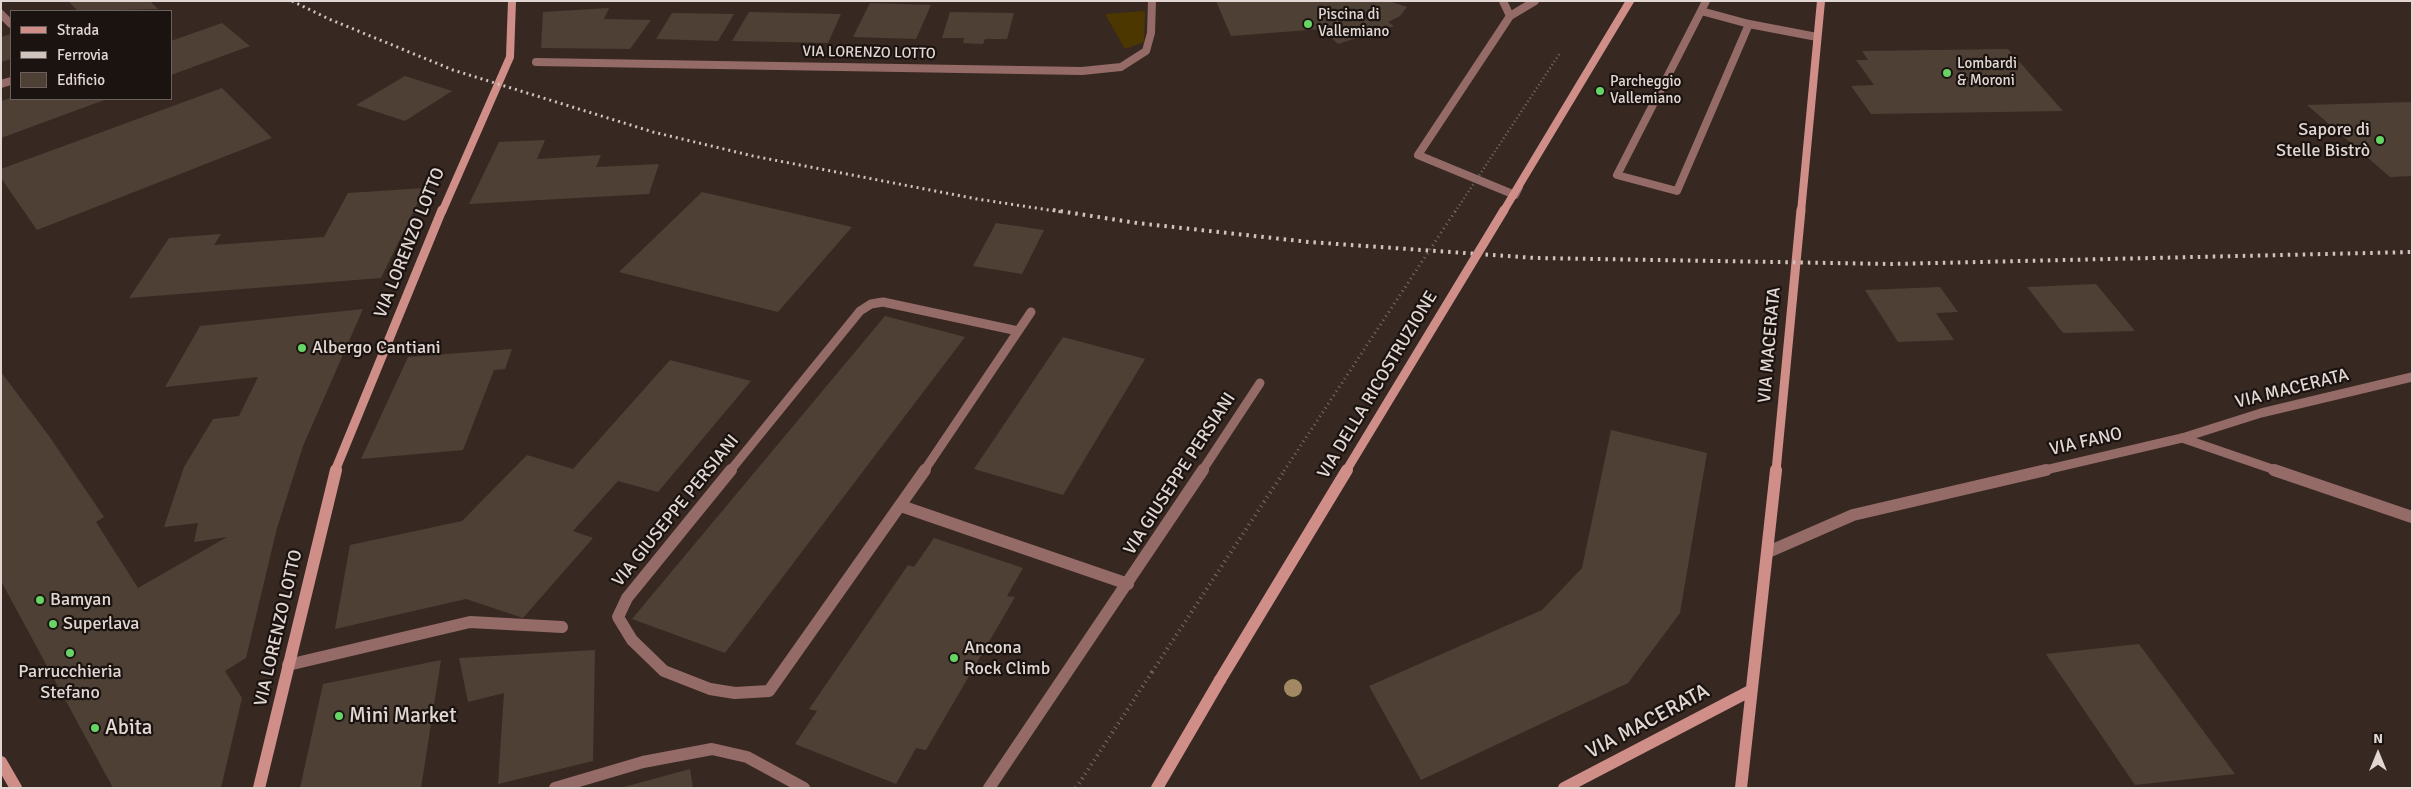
<!DOCTYPE html>
<html>
<head>
<meta charset="utf-8">
<style>
	body { margin:0 }
	#map { position:relative; width:2413px; height:789px; overflow:hidden; background:#382822; font-family:Signika,sans-serif }
	canvas { display:block }
	.frame { position:absolute; inset:0; border:2px solid #e2d7d2; pointer-events:none }
	.legend { position:absolute; left:10px; top:10px; width:162px; height:90px; box-sizing:border-box; background:#1a1310; border:1px solid #6a615e; margin:0; padding:6px 9px; list-style:none; font-size:15px; color:#e2d7d2 }
	.legend li { display:flex; align-items:center; gap:10px; height:25px }
	.legend b { width:25px; border:1px solid #6a615e }
	.north { position:absolute; left:2353px; top:729px; width:50px; height:50px; -webkit-text-stroke:4px #1a1310; paint-order:stroke; rotate:0deg; font-size:14px; font-weight:700; line-height:20px; text-align:center; color:#e2d7d2 }
	.north::after { content:''; display:block; margin:auto; width:18px; height:22px; background:#e2d7d2; clip-path:polygon(50% 0,100% 100%,50% 72%,0 100%) }
</style>
</head>
<body>
<div id="map">
<canvas width="2413" height="789"></canvas>
<div class="frame"></div>
<ul class="legend">
<li><b style="height:6px;background:#d08e89"></b>Strada</li>
<li><b style="height:6px;background:#d0c4bf"></b>Ferrovia</li>
<li><b style="height:14px;background:#4e4034"></b>Edificio</li>
</ul>
<div class="north">N</div>
</div>
<script>
const ctx = document.querySelector('canvas').getContext('2d');
ctx.lineJoin = 'round';
function fill(path, color) {
  ctx.fillStyle = color;
  ctx.fill(path, 'evenodd');
}
function shape(rows) {
  const path = new Path2D();
  for (const r of rows) {
    path.moveTo(r[0], r[1]);
    for (let i = 2; i < r.length; i += 2) path.lineTo(r[i], r[i + 1]);
  }
  return path;
}
function stroke(path, color, width, dash) {
  ctx.strokeStyle = color;
  ctx.lineWidth = width;
  ctx.lineCap = dash ? 'butt' : 'round';
  ctx.setLineDash(dash || []);
  ctx.stroke(path);
}
function label(font, color, halo, rows, align = 'center') {
  ctx.font = font + ' Signika,sans-serif';
  ctx.lineWidth = 4.5;
  ctx.setLineDash([]);
  ctx.textBaseline = 'middle';
  ctx.strokeStyle = halo;
  ctx.fillStyle = color;
  for (const [text, x, y, turn = 0] of rows) {
    ctx.save();
    ctx.translate(x, y);
    ctx.rotate((+turn || 0) * Math.PI / 180);
    ctx.textAlign = isNaN(turn) ? turn : align;
    if (halo) ctx.strokeText(text, 0, 0);
    ctx.fillText(text, 0, 0);
    ctx.restore();
  }
}
fill(shape([
	[1145,11,1144,42,1125,49,1105,14]
]), '#4d3701');
fill(shape([
	[68,1,150,1,158,9,78,11],
	[1216,1,1389,1,1407,7,1400,16,1388,22,1394,26,1338,44,1322,29,1231,36],
	[870,3,931,5,916,39,853,37],
	[609,8,604,19,651,20,630,49,541,48,543,12],
	[749,12,841,14,828,43,732,41],
	[950,12,1014,13,1007,39,985,39,983,44,963,43,964,38,942,38],
	[672,13,734,14,718,41,656,39],
	[222,23,250,46,171,75,171,41],
	[11,34,11,59,1,62,1,37],
	[2008,49,2063,111,1871,114,1851,86,1874,85,1856,60,1868,60,1862,51],
	[405,76,452,91,405,121,356,105],
	[222,88,272,138,37,230,1,178,1,169],
	[11,98,11,99,107,99,1,138,1,101],
	[2412,102,2412,176,2390,177,2307,105],
	[545,140,537,159,601,155,596,167,659,164,649,194,469,204,499,142],
	[425,188,381,278,129,298,169,238,221,234,214,245,324,237,348,193],
	[702,192,852,227,778,312,619,272],
	[996,223,1044,230,1022,274,973,266],
	[2096,284,2135,331,2063,333,2027,287],
	[1940,287,1958,312,1936,313,1954,340,1898,342,1865,290],
	[363,309,303,446,277,528,246,658,225,671,242,698,221,788,113,788,1,581,1,372,49,436,104,517,96,522,138,588,227,537,194,542,198,523,164,527,184,467,213,419,239,416,258,377,165,387,200,326],
	[885,316,965,337,725,653,632,619],
	[1063,337,1145,359,1063,495,974,469],
	[512,349,505,369,494,370,463,450,361,459,408,357],
	[670,360,751,381,658,492,618,481,573,531,593,538,523,618,466,599,335,629,350,545,462,521,527,455,573,469],
	[1611,430,1707,453,1680,613,1628,683,1421,780,1369,686,1542,610,1582,568],
	[934,538,1023,568,1007,596,1015,597,926,750,916,748,896,784,795,744,817,711,809,709,908,565,914,567],
	[2139,644,2235,774,2135,785,2046,654],
	[595,650,593,761,498,784,504,693,468,702,459,658],
	[441,660,421,788,300,788,323,684],
	[690,769,693,788,624,788,624,787]
]), '#4e4034');
stroke(shape([
	[1076,788,1152,672]
]), '#7b6d68', 4, [1, 4.5]);
stroke(shape([
	[1503,1,1510,16],
	[1706,1,1701,11,1749,24,1817,37],
	[1701,11,1617,175,1677,191,1749,24],
	[1,14,11,24],
	[536,62,1082,71,1121,67,1146,51,1151,33,1152,1],
	[1,84,11,81],
	[1519,187,1515,195,1418,155,1510,16,1535,1]
]), '#956b68', 8);
stroke(shape([
	[2182,438,2261,413,2412,377],
	[730,471,860,311,871,304,883,302,1018,331],
	[924,471,1031,312]
]), '#956b68', 9);
stroke(shape([
	[731,470,627,598,618,617,632,640,664,671,710,689,735,693,769,691,925,470],
	[901,506,1128,584],
	[288,665,470,622,562,627]
]), '#956b68', 12);
stroke(shape([
	[1202,471,1260,383],
	[2041,471,2182,438,2278,471]
]), '#956b68', 9);
stroke(shape([
	[2274,470,2412,517],
	[1768,552,1853,515,2046,470],
	[555,788,643,762,712,749,747,757,804,788],
	[989,788,1203,470]
]), '#956b68', 12);
stroke(shape([
	[442,212,510,57,512,1],
	[1801,212,1821,1]
]), '#d08e89', 8);
stroke(shape([
	[335,471,442,210],
	[1776,471,1801,210]
]), '#d08e89', 9);
stroke(shape([
	[1,762,16,788],
	[259,788,336,470],
	[1157,788,1220,680],
	[1564,788,1750,691],
	[1741,788,1776,470]
]), '#d08e89', 12);
stroke(shape([
	[292,1,329,19,453,70,653,132,753,156,977,199,1062,212]
]), '#d0c4bf', 3, [2, 4]);
stroke(shape([
	[1053,210,1137,223,1309,242,1535,258,1892,264,2412,252]
]), '#d0c4bf', 4, [2.5, 5]);
stroke(shape([
	[1455,212,1560,53]
]), '#7b6d68', 2.5, [1, 3]);
stroke(shape([
	[1284,471,1456,210]
]), '#7b6d68', 3, [1, 4]);
stroke(shape([
	[1152,672,1285,470]
]), '#7b6d68', 4, [1, 4.5]);
stroke(shape([
	[1503,212,1630,1]
]), '#d08e89', 8);
stroke(shape([
	[1346,471,1504,210]
]), '#d08e89', 9);
stroke(shape([
	[1220,680,1347,470]
]), '#d08e89', 12);
ctx.fillStyle = '#a38963';
for (const [x, y] of [
	[1293,688]
]) {
  ctx.beginPath();
  ctx.arc(x, y, 9, 0, 2 * Math.PI);
  ctx.fill();
}
for (const [x, y, r, color] of [
	[1308,24,5,"#67d466"],
	[1947,73,5,"#67d466"],
	[1600,91,5,"#67d466"],
	[2380,140,5,"#67d466"],
	[302,348,5,"#67d466"],
	[40,600,5,"#67d466"],
	[53,624,5,"#67d466"],
	[70,653,5,"#67d466"],
	[954,658,5,"#67d466"],
	[339,716,5,"#67d466"],
	[95,728,5,"#67d466"]
]) {
  const dot = new Path2D();
  dot.arc(x, y, r, 0, 2 * Math.PI);
  ctx.fillStyle = color;
  ctx.fill(dot);
  stroke(dot, '#1a1310', 2);
}
label('15px', '#e2d7d2', '#1a1310', [
	["Piscina di",1318,15],
	["Vallemiano",1318,32],
	["Lombardi",1957,64],
	["& Moroni",1957,81],
	["Parcheggio",1610,82],
	["Vallemiano",1610,99]
], 'left');
label('15px', '#e2d7d2', '#1a1310', [
	["VIA LORENZO LOTTO",869,53,1]
]);
label('18px', '#e2d7d2', '#1a1310', [
	["Sapore di",2370,130,"right"],
	["Stelle Bistrò",2370,151,"right"],
	["Albergo Cantiani",312,348],
	["Bamyan",50,600],
	["Superlava",63,624],
	["Ancona",964,648],
	["Rock Climb",964,669],
	["Parrucchieria",70,672,"center"],
	["Stefano",70,693,"center"]
], 'left');
label('18px', '#e2d7d2', '#1a1310', [
	["VIA LORENZO LOTTO",410,243,-68],
	["VIA MACERATA",1770,345,-85],
	["VIA DELLA RICOSTRUZIONE",1378,385,-59],
	["VIA MACERATA",2292,389,-14],
	["VIA FANO",2086,442,-13],
	["VIA GIUSEPPE PERSIANI",1180,474,-57],
	["VIA GIUSEPPE PERSIANI",676,511,-51],
	["VIA LORENZO LOTTO",279,628,-77]
]);
label('21px', '#e2d7d2', '#1a1310', [
	["Mini Market",349,716],
	["Abita",105,728]
], 'left');
label('21px', '#e2d7d2', '#1a1310', [
	["VIA MACERATA",1648,722,-28]
]);
</script>
</body>
</html>
